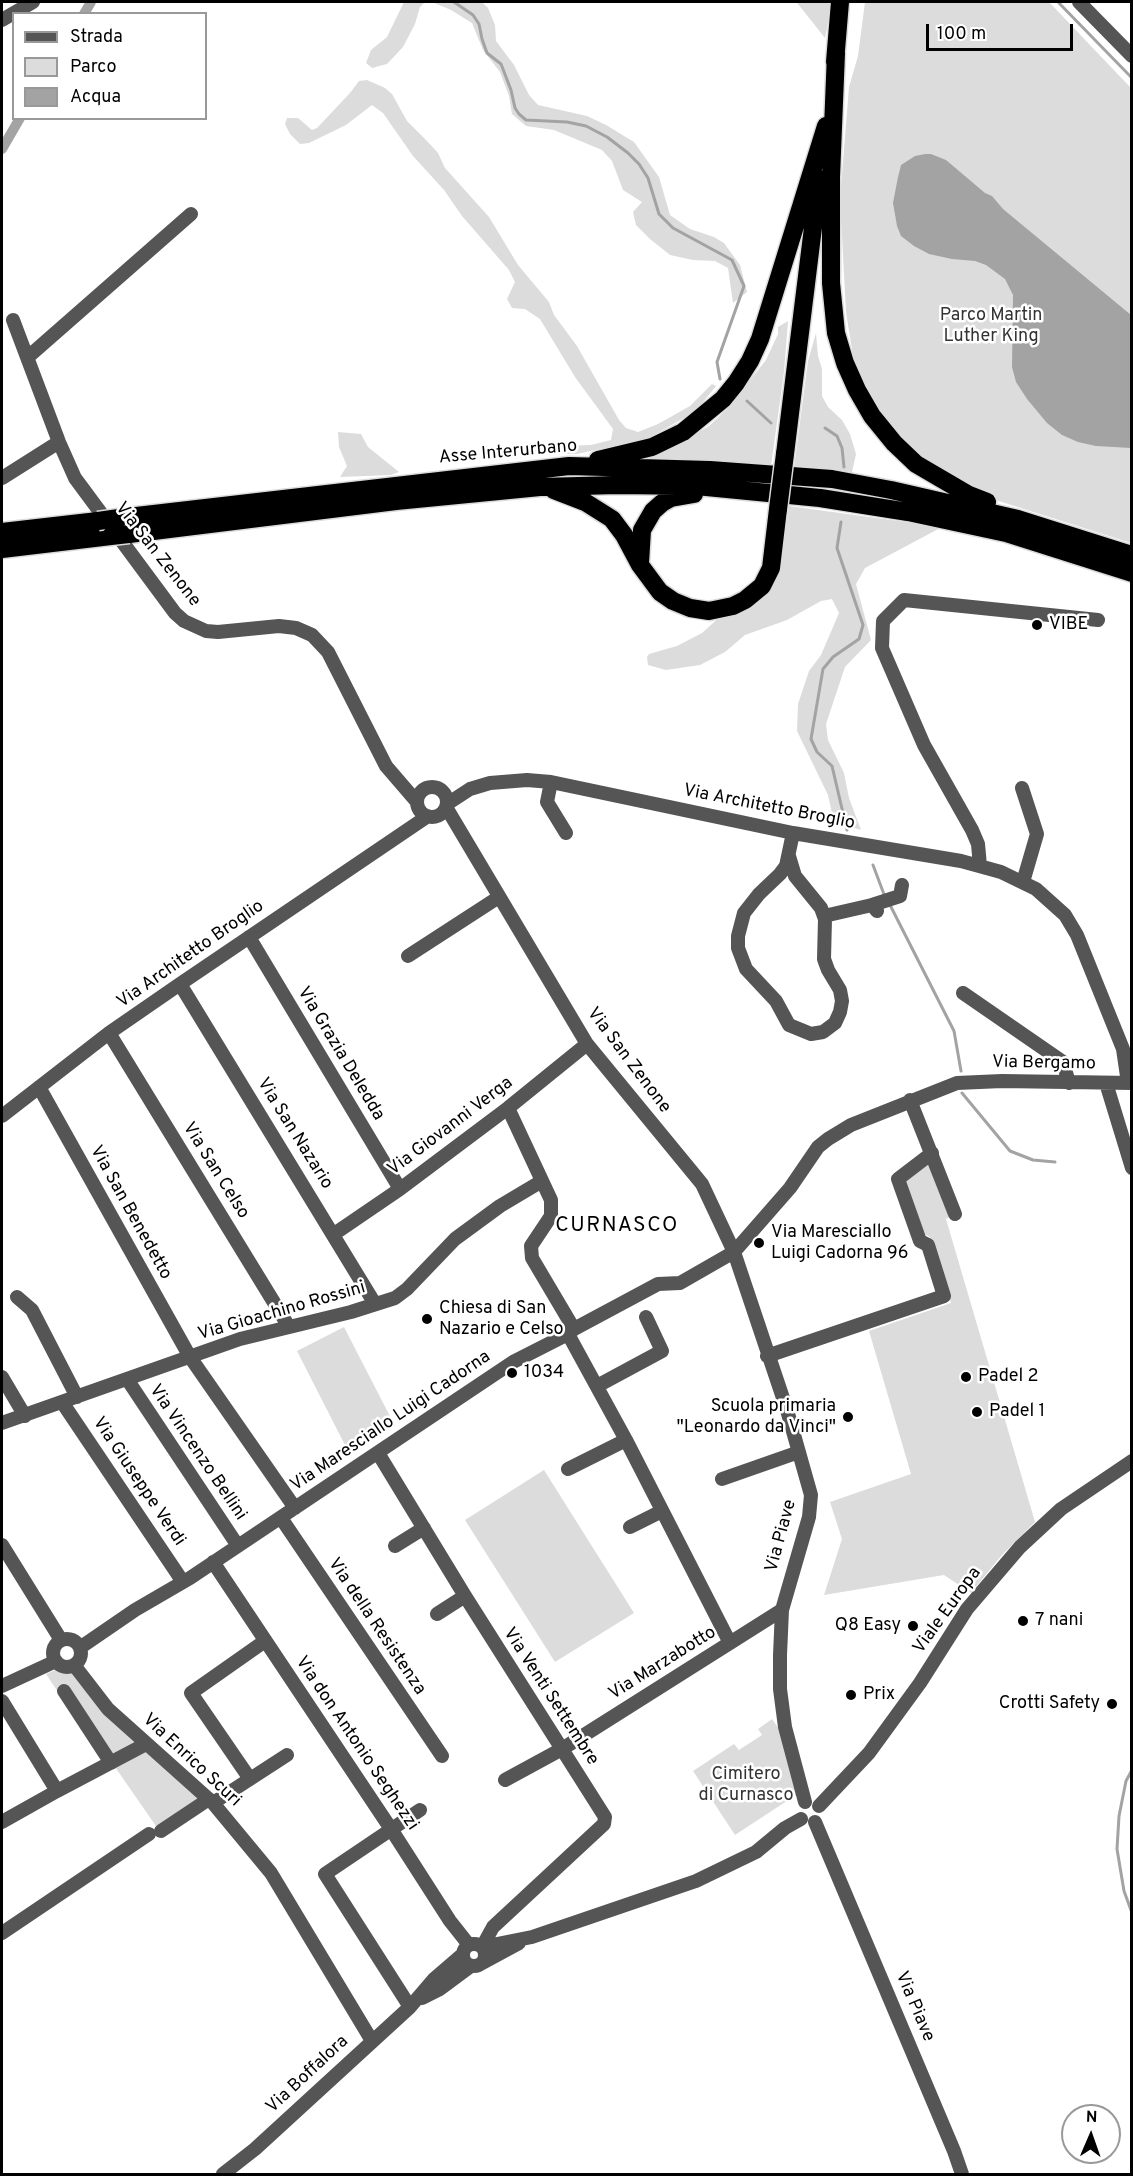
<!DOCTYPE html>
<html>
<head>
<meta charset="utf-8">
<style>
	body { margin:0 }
	#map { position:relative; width:1133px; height:2176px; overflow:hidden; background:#fff; font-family:Overpass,sans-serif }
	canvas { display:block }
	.frame { position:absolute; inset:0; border:3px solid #000; pointer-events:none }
	.legend { position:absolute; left:12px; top:12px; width:195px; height:108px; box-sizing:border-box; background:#fff; border:2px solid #999; margin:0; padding:8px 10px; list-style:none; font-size:18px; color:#000 }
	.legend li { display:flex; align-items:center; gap:12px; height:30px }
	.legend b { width:30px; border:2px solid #999 }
	.north { position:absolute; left:1061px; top:2104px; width:60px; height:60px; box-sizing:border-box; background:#fff; border:2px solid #999; border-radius:50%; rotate:2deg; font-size:16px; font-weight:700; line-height:24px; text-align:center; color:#000 }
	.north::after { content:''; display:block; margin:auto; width:21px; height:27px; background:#000; clip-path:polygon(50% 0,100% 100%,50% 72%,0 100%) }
	.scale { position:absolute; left:926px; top:24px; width:147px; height:27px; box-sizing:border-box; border:3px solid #000; border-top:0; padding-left:8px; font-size:18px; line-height:21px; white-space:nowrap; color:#000; -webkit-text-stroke:4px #fff; paint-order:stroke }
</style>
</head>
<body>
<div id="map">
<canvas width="1133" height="2176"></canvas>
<div class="frame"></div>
<ul class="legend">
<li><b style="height:8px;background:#555"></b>Strada</li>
<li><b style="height:16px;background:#dcdcdc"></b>Parco</li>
<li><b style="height:16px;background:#a3a3a3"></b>Acqua</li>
</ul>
<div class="north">N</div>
<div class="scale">100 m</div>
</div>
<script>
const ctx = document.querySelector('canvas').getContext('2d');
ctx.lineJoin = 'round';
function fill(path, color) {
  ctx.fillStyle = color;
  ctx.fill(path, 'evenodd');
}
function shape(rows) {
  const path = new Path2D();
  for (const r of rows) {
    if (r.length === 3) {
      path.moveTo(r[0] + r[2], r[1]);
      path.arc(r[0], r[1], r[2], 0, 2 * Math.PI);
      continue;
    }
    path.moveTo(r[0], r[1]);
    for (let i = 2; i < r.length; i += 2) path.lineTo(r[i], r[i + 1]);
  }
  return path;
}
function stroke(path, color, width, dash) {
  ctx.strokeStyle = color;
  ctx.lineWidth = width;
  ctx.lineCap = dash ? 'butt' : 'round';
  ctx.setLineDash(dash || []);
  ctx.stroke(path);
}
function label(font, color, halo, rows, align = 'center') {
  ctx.font = font + ' Overpass,sans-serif';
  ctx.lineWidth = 5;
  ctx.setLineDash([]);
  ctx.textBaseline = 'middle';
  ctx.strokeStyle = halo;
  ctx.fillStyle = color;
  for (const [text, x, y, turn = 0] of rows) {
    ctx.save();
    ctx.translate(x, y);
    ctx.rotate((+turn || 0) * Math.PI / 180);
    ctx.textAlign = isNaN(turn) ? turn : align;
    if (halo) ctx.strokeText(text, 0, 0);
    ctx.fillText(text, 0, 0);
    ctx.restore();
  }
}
fill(shape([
	[404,2,425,2,420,7,415,24,403,47,387,64,372,68,366,63,371,50,387,37],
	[432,2,482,2,488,8,495,25,496,41,514,65,529,95,538,105,587,116,606,125,634,142,659,177,670,215,690,229,714,237,724,243,740,265,747,292,733,303,728,268,715,261,693,260,670,255,650,239,636,225,633,212,642,202,623,190,612,161,602,150,554,130,526,126,512,114,509,96,500,72,483,50,472,23,451,10],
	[796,2,832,2,825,38,798,4],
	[865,2,1049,2,1131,88,1131,543,983,496,943,473,905,443,867,395,854,362,846,312,840,199,849,87,858,56],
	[367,80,385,88,392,94,407,121,427,141,438,153,445,168,489,217,518,265,549,302,554,315,577,346,619,420,626,428,638,432,658,424,690,406,712,384,716,386,695,412,648,438,577,454,535,454,532,447,591,445,611,440,613,429,575,377,540,319,525,309,512,308,507,299,515,282,509,270,462,216,444,190,413,156,383,113,372,105,346,125,309,143,300,144,290,134,285,124,287,118,298,118,312,130,317,128,350,93,359,81],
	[788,321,784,372,771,466,646,461,648,455,683,441,709,426,728,408,754,375,766,360,778,334,778,327],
	[816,333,818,356,822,369,822,396,828,407,842,420,850,434,856,454,852,472,794,468,808,361],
	[338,432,361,434,368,447,399,472,391,475,340,477,347,466,339,447],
	[789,506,942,527,865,568,856,584,871,640,845,667,826,724,828,740,844,773,849,798,861,830,834,822,828,795,797,731,798,704,809,671,821,655,839,613,832,599,821,601,787,620,745,635,725,652,700,665,666,670,648,665,647,657,649,654,677,646,702,633,780,563],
	[929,1159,951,1216,946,1219,1035,1522,1001,1556,971,1593,944,1575,824,1595,842,1539,830,1502,911,1474,869,1331,951,1303,930,1237,921,1232,902,1181],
	[344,1327,395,1426,348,1451,297,1351],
	[544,1470,634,1613,555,1662,465,1520],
	[58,1669,70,1671,79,1678,203,1800,158,1829,115,1767,58,1692,46,1674],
	[772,1719,779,1729,799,1793,735,1835,693,1771,734,1744,739,1750,762,1735,758,1729]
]), '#dcdcdc');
fill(shape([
	[925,154,931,154,946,160,985,193,992,196,1003,209,1131,315,1131,448,1096,446,1078,442,1062,435,1047,423,1027,399,1016,382,1012,367,1013,295,1005,279,986,265,975,261,952,259,929,254,914,246,901,236,897,226,893,203,898,177,901,165,915,156]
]), '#a3a3a3');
stroke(shape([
	[454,2,473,15,479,24,482,39,487,53,501,64,511,90,515,108,519,114,526,120,567,122,586,126,607,137,628,153,639,164,648,178,659,214,673,228,732,260,744,286,717,362,720,379],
	[1058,2,1132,78],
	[747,401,771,423],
	[825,428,837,436,842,448,844,467],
	[841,522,837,548,863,625,859,639,833,657,823,669,811,739,817,752,832,766,847,830],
	[873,865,885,897],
	[889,903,954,1031,961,1071],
	[962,1093,1010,1151,1033,1160,1055,1162],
	[1132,1770,1126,1781,1119,1816,1117,1849,1124,1891,1132,1913]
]), '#a3a3a3', 3);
stroke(shape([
	[84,14,91,2],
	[2,149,20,118]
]), '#a3a3a3', 10);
const highway = shape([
	[836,53,831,177,831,283,836,333,845,363,857,390,872,416,894,443,916,464,969,495,987,502],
	[835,62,840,2],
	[785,454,819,179],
	[598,460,652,447,683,432,723,399,736,383,750,361,760,339,826,126],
	[554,490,585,502,612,519,624,535,640,565,660,592,673,601,690,608,709,611,733,606,745,600,762,586,771,568,778,509],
	[119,518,569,466,710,470,832,479,891,490,1018,519,1132,555],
	[2,532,98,521],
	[129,534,396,501,540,487,618,485,696,486,820,498,908,512,1006,533,1132,573],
	[2,549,111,536],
	[640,563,642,530,653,511,662,503,671,498,694,494]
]);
stroke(highway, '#dbdbdb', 21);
stroke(shape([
	[1079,2,1132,56],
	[2,20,33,2],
	[13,320,59,442,75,478,175,613,184,621,206,631,218,632,279,626,296,628,312,635,328,652,386,766,417,802],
	[28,357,191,214],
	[2,478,59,442],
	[551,782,547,802,566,833],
	[432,802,15],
	[1022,788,1037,834,1023,882],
	[447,804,470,789,490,783,527,780,551,782,793,833,961,861,1001,872,1036,889,1065,915,1077,935,1123,1049,1128,1083],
	[446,807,587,1044,702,1184,734,1252,787,1410,811,1495,809,1517,782,1610,780,1655,780,1689,785,1727,805,1802],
	[789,856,795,876,821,908,825,919,824,959,828,970,840,990,842,1001,840,1012,835,1023,823,1032,811,1034,789,1025,776,1001,746,969,738,948,738,936,744,913,759,894,780,874,786,866,793,833],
	[980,866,978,844,972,830,924,745,882,648,883,621,904,600,1098,620],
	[872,905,900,896,902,885],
	[824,916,872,905,877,911],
	[249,937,400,1189],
	[408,956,499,897],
	[180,984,375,1304],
	[963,993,1063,1062,1069,1083],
	[109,1033,289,1327],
	[1106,1083,1132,1168],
	[39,1087,190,1357,295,1508],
	[910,1100,955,1214],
	[508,1108,551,1200,551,1216,531,1246,532,1258,574,1329],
	[2,1116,109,1033,180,984,428,816],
	[334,1234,400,1189,508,1108,587,1044],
	[17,1297,32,1310,77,1397],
	[568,1334,626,1440,730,1643],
	[767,1356,944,1296,928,1245,920,1241,898,1179,932,1153],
	[2,1377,25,1416],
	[127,1379,238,1546],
	[597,1386,662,1351,646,1317],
	[62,1402,183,1582],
	[2,1423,240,1339,351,1312,395,1298,407,1289,455,1239,500,1206,542,1181],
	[378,1453,465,1596,605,1817,604,1824,493,1927,482,1947],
	[568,1469,626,1440],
	[722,1479,799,1452],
	[281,1518,442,1756],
	[630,1527,662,1511],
	[2,1545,61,1640],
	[395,1546,424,1528],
	[213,1562,391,1829,450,1921,469,1945],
	[437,1614,465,1596],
	[67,1653,14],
	[81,1647,135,1610,190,1578,513,1362,568,1334,574,1329,658,1284,680,1283,734,1252,790,1188,818,1147,828,1139,851,1125,957,1083,1002,1081,1132,1083],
	[74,1665,108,1709,213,1803,271,1873,372,2041],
	[2,1686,56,1661],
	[64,1691,111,1763],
	[2,1701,57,1791],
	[250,1779,191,1693,265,1641],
	[505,1780,562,1749,782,1610],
	[213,1803,287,1755],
	[819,1806,869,1753,920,1683,967,1609,1020,1547,1061,1509,1132,1461],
	[2,1822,57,1791,146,1744],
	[815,1822,954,2151,962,2174],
	[161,1831,209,1799],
	[2,1933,149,1834],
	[474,1955,11],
	[482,1947,532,1937,696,1881,756,1852,785,1828,801,1819],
	[482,1963,519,1943],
	[422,1998,440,1989,471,1966],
	[410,2007,325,1874,420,1810],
	[223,2174,255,2149,410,2007,434,1979,463,1954]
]), '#555', 14);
stroke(highway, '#000', 18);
const highwayBridge = shape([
	[778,509,785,454],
	[98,521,119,518],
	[111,536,129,534]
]);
stroke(highwayBridge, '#dbdbdb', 21, []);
stroke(highwayBridge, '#000', 18);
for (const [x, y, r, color] of [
	[1037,625,6,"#000"],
	[759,1243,6,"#000"],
	[427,1319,6,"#000"],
	[512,1373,6,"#000"],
	[966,1377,6,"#000"],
	[977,1412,6,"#000"],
	[848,1417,6,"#000"],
	[1023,1621,6,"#000"],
	[913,1626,6,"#000"],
	[851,1695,6,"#000"],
	[1112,1704,6,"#000"]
]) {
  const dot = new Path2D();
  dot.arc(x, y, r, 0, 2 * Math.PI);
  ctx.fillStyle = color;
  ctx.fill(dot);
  stroke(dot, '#fff', 2);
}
label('18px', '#333', '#fff', [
	["Parco Martin",991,316],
	["Luther King",991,337],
	["Cimitero",746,1775],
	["di Curnasco",746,1796]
]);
label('18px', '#000', '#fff', [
	["Asse Interurbano",508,453,-5],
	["Via San Zenone",157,555,52],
	["Via Architetto Broglio",769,808,11],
	["Via Architetto Broglio",191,955,-35],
	["Via Grazia Deledda",340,1054,59],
	["Via San Zenone",628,1061,53],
	["Via Bergamo",1044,1064,1],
	["Via Giovanni Verga",451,1127,-37],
	["Via San Nazario",294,1134,58],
	["Via San Celso",215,1171,58],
	["Via San Benedetto",130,1213,61],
	["Via Gioachino Rossini",282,1312,-16],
	["Via Maresciallo Luigi Cadorna",391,1422,-34],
	["Via Vincenzo Bellini",197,1453,56],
	["Via Giuseppe Verdi",138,1482,56],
	["Via Piave",782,1536,-75],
	["Viale Europa",948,1611,-54],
	["Via della Resistenza",376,1627,56],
	["Via Marzabotto",663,1664,-32],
	["Via Venti Settembre",550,1697,57],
	["Via don Antonio Seghezzi",356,1744,56],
	["Via Enrico Scuri",191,1761,43],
	["Via Piave",914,2007,67],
	["Via Boffalora",308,2075,-43]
]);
label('18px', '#000', '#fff', [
	["VIBE",1049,625],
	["Via Maresciallo",771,1233],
	["Luigi Cadorna 96",771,1254],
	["Chiesa di San",439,1309],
	["Nazario e Celso",439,1330],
	["1034",524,1373],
	["Padel 2",978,1377],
	["Scuola primaria",836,1407,"right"],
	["\"Leonardo da Vinci\"",836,1428,"right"],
	["Padel 1",989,1412],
	["7 nani",1035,1621],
	["Q8 Easy",901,1626,"right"],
	["Prix",863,1695],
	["Crotti Safety",1100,1704,"right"]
], 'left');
ctx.letterSpacing = '1.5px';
label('21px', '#000', '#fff', [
	["CURNASCO",617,1227]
]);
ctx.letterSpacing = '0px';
</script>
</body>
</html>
